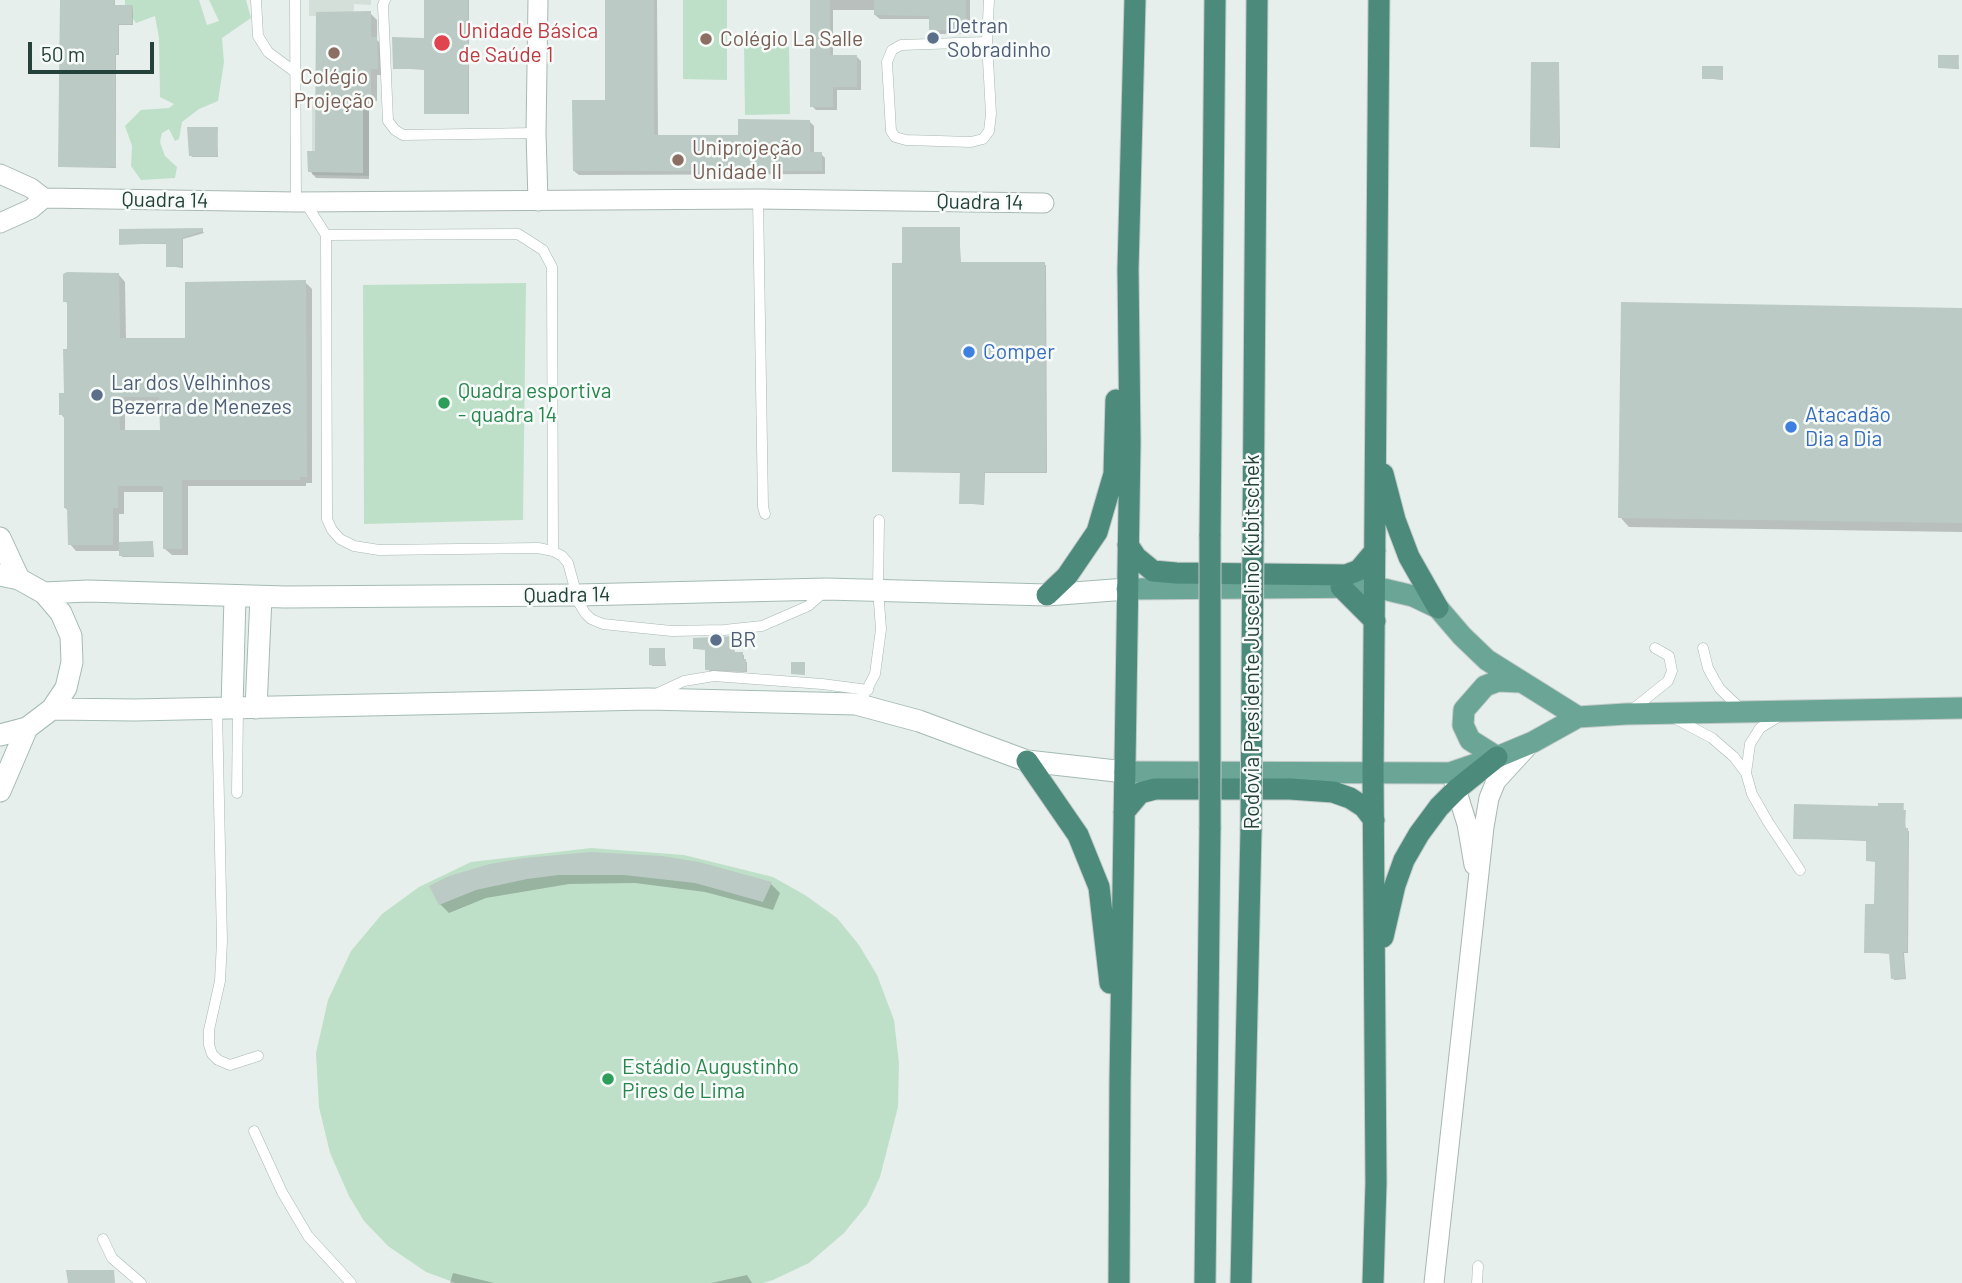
<!DOCTYPE html>
<html>
<head>
<meta charset="utf-8">
<style>
	body { margin:0 }
	#map { position:relative; width:1962px; height:1283px; overflow:hidden; background:#e6efeb; font-family:Barlow,sans-serif }
	canvas { display:block }
	.scale { position:absolute; left:28px; top:42px; width:126px; height:32px; box-sizing:border-box; border:4px solid #24423a; border-top:0; padding-left:9px; font-size:21px; line-height:24px; white-space:nowrap; color:#24423a; -webkit-text-stroke:5px #f7fbf9; paint-order:stroke }
</style>
</head>
<body>
<div id="map">
<canvas width="1962" height="1283"></canvas>
<div class="scale">50 m</div>
</div>
<script>
const ctx = document.querySelector('canvas').getContext('2d');
ctx.lineJoin = 'round';
function fill(path, color) {
  ctx.fillStyle = color;
  ctx.fill(path, 'evenodd');
}
function shape(rows) {
  const path = new Path2D();
  for (const r of rows) {
    path.moveTo(r[0], r[1]);
    for (let i = 2; i < r.length; i += 2) path.lineTo(r[i], r[i + 1]);
  }
  return path;
}
function stroke(path, color, width, dash) {
  ctx.strokeStyle = color;
  ctx.lineWidth = width;
  ctx.lineCap = dash ? 'butt' : 'round';
  ctx.setLineDash(dash || []);
  ctx.stroke(path);
}
function label(font, color, halo, rows, align = 'center') {
  ctx.font = font + ' Barlow,sans-serif';
  ctx.lineWidth = 5;
  ctx.setLineDash([]);
  ctx.textBaseline = 'middle';
  ctx.strokeStyle = halo;
  ctx.fillStyle = color;
  for (const [text, x, y, turn = 0] of rows) {
    ctx.save();
    ctx.translate(x, y);
    ctx.rotate((+turn || 0) * Math.PI / 180);
    ctx.textAlign = isNaN(turn) ? turn : align;
    if (halo) ctx.strokeText(text, 0, 0);
    ctx.fillText(text, 0, 0);
    ctx.restore();
  }
}
fill(shape([
	[309,0,371,0,371,5,354,4,350,97,369,97,369,176,312,175,312,97,317,97,317,16,309,16]
]), '#d4dfda');
fill(shape([
	[125,0,199,0,207,25,219,21,209,0,246,0,251,18,222,38,224,62,218,101,199,109,182,122,179,139,175,141,169,129,162,133,160,142,165,156,177,167,175,178,141,180,131,166,132,146,125,126,141,110,169,108,174,104,160,97,159,38,155,16,136,23,125,7],
	[683,0,727,0,727,80,683,79],
	[744,46,789,47,790,114,745,115],
	[526,283,523,520,364,524,363,285],
	[591,848,684,855,773,877,805,895,837,918,859,945,877,975,894,1020,899,1063,898,1107,880,1177,867,1205,844,1233,809,1263,773,1280,763,1283,456,1283,426,1272,388,1246,364,1221,349,1196,330,1153,319,1107,316,1053,328,1000,351,951,382,914,419,887,471,862]
]), '#bfe0c8');
fill(shape([
	[60,0,115,0,115,6,133,8,133,25,119,25,119,55,116,55,116,168,60,167],
	[426,0,469,0,469,114,427,114,426,70,395,68,426,39],
	[607,0,657,0,658,137,740,137,810,122,814,126,814,154,821,154,825,158,825,174,579,175,574,171,607,102],
	[812,0,970,0,970,34,935,34,930,29,930,19,880,19,875,15,875,10,833,10,833,57,857,57,861,61,861,90,837,90,837,110,816,110,812,106],
	[370,13,377,20,377,40,383,46,384,75,377,75,377,101,369,101,369,179,316,178,310,171],
	[1958,57,1959,69,1939,68],
	[1559,64,1560,148,1534,147,1532,146],
	[1722,68,1723,80,1703,78],
	[217,129,218,157,192,157,191,155],
	[959,228,961,264,1046,265,1047,473,985,473,984,505,961,503,962,473,894,472,904,264],
	[202,230,204,233,183,239,183,268,168,266,168,244,120,244],
	[119,275,125,282,126,340,187,340,305,282,312,289,312,483,306,483,306,486,188,486,188,555,172,555,165,549,165,492,124,492,124,514,119,514,119,544,153,543,154,557,122,557,121,551,76,551,70,544,69,511,65,508,65,419,61,414,65,395,69,351,69,305,65,301],
	[125,403,161,403,161,432,125,432],
	[1962,309,1962,532,1629,527,1620,517],
	[733,638,735,654,744,655,744,661,747,662,747,672,709,671,707,650,695,649],
	[664,650,666,666,652,666,651,664],
	[1903,804,1906,830,1909,831,1908,953,1904,953,1906,979,1894,980,1891,954,1866,952,1876,906,1877,862,1867,861,1867,841,1795,838,1879,808],
	[491,866,771,884,780,893,773,910,705,892,635,883,569,884,486,898,449,913,440,904],
	[453,1273,494,1283,450,1283],
	[747,1275,752,1283,711,1283]
]), '#0003');
fill(shape([
	[60,0,114,0,114,5,133,5,132,24,118,24,118,54,115,54,116,167,58,167],
	[424,0,468,0,468,114,424,114,424,69,393,69,392,37,424,38],
	[605,0,654,0,654,135,738,135,738,119,810,120,810,152,822,152,822,171,573,171,572,100,605,100],
	[810,0,830,0,830,55,857,55,857,87,833,87,833,107,810,107],
	[874,0,966,0,966,30,929,30,929,16,874,15],
	[371,11,371,37,377,37,378,69,371,69,371,95,363,95,363,173,308,172,307,151,315,151,316,12],
	[1938,55,1959,55,1958,68,1938,68],
	[1531,62,1559,62,1559,147,1530,147],
	[1702,66,1723,66,1723,79,1702,79],
	[187,127,218,127,217,156,189,156],
	[902,227,960,227,960,262,1045,262,1046,472,984,472,984,504,959,504,960,472,892,472,892,263,902,263],
	[203,228,203,231,182,238,182,267,166,267,166,243,119,245,119,229],
	[67,272,119,273,120,338,185,338,185,282,306,280,307,477,300,477,300,480,182,480,182,549,163,549,163,486,118,486,118,508,113,508,113,545,68,545,67,508,64,508,64,415,59,415,59,393,64,393,63,349,67,349,67,302,63,302,63,274],
	[119,397,159,397,160,430,120,430],
	[1621,302,1962,308,1962,523,1618,518],
	[153,541,153,556,119,556,119,542],
	[734,636,734,652,743,652,743,659,746,659,746,671,705,670,705,649,693,649,693,638],
	[649,648,665,648,665,665,649,665],
	[791,662,805,662,805,675,791,674],
	[1878,803,1904,803,1903,810,1906,810,1905,828,1908,828,1907,952,1903,952,1905,978,1891,979,1889,953,1864,953,1865,904,1874,904,1875,861,1866,861,1866,840,1793,839,1794,804,1878,806],
	[591,852,662,856,699,862,772,882,763,902,695,883,624,875,559,875,527,879,476,890,439,905,429,886,449,876,490,864,524,858],
	[66,1270,114,1270,115,1283,68,1283]
]), '#bbcac4');
const service = shape([
	[256,0,258,36,268,52,295,72],
	[295,0,296,202],
	[385,0,383,5,388,121,395,130,403,135,536,133],
	[987,42,901,45,892,50,887,62,891,131,895,137,906,140,971,142,983,139,989,131,991,114,987,42,989,0],
	[758,199,763,507,765,514],
	[305,202,326,235],
	[553,551,552,267,543,250,518,234,326,235,327,519,332,530,340,539,354,546,379,550,538,548,553,551,562,556,568,563,579,603,585,613,591,619,603,624,622,626,672,631,724,630,762,626,808,606,823,593],
	[1703,648,1708,668,1714,679,1720,689,1741,709],
	[656,694,684,681,714,676,822,684,868,690],
	[864,695,875,674,881,629,878,589,879,520],
	[217,709,222,941,220,981,209,1030,209,1045,212,1054,218,1060,230,1065,258,1056],
	[1633,709,1668,681,1672,671,1669,656,1655,648],
	[1676,719,1712,738,1734,757,1746,773,1752,794,1768,822,1800,870],
	[1746,773,1750,744,1760,728,1778,717],
	[237,793,238,708],
	[254,1131,282,1192,308,1236,351,1283],
	[103,1239,112,1258,141,1283],
	[1477,1283,1478,1266]
]);
const minor = shape([
	[0,174,31,188,44,198],
	[44,198,296,202,758,199,1044,203],
	[538,201,536,133,538,0],
	[0,223,31,209,44,198],
	[1452,776,1467,824,1474,865],
	[1434,1283,1484,827,1489,798,1496,781,1529,745]
]);
const secondary = shape([
	[0,538,19,579],
	[0,575,19,579,44,593,61,613,71,636,72,662,66,688,52,709,27,728,0,735],
	[44,593,88,591,285,597,578,595,826,589,1047,595,1127,589],
	[232,708,235,597],
	[256,708,261,597],
	[52,709,135,710,648,699,856,704,919,721,1027,761,1125,772],
	[0,791,27,728]
]);
const primary = shape([
	[1127,589,1375,587,1413,596,1438,608,1462,636,1487,660,1578,717],
	[1497,757,1470,740,1463,725,1464,710,1485,686,1498,681,1520,682],
	[1125,772,1450,773,1497,757,1533,742,1578,717,1626,714,1962,708]
]);
const trunk = shape([
	[1383,474,1395,520,1409,557,1438,608],
	[1210,536,1215,0],
	[1253,542,1257,0],
	[1128,545,1136,557,1153,571,1176,573,1346,575,1359,570,1375,551],
	[1341,587,1375,621],
	[1047,595,1067,576,1097,532,1114,474,1116,400],
	[1027,761,1078,835,1099,887,1110,983],
	[1124,812,1140,793,1155,789,1290,789,1333,792,1350,798,1364,807,1374,820],
	[1383,937,1395,885,1404,860,1419,834,1439,807,1457,789,1497,757],
	[1119,1283,1120,1082,1130,443,1128,269,1135,0],
	[1205,1283,1210,828],
	[1241,1283,1251,830],
	[1373,1283,1376,1183,1373,772,1379,0]
]);
stroke(service, '#a8b8b2', 11);
stroke(minor, '#a8b8b2', 21);
stroke(secondary, '#a4bbb3', 23);
stroke(primary, '#c2cac8', 23);
stroke(trunk, '#c2cac8', 23);
stroke(service, '#fff', 10);
stroke(minor, '#fff', 19);
stroke(secondary, '#fff', 21);
stroke(primary, '#6aa596', 21);
stroke(trunk, '#4c8a7c', 21);
const trunkBridge = shape([
	[1210,828,1210,536],
	[1251,830,1253,542]
]);
stroke(trunkBridge, '#c2cac8', 23, []);
stroke(trunkBridge, '#4c8a7c', 21);
for (const [x, y, r, color] of [
	[933,38,7,"#5c6f8a"],
	[706,39,7,"#8d6e63"],
	[442,43,9,"#e0444e"],
	[334,53,7,"#8d6e63"],
	[678,160,7,"#8d6e63"],
	[969,352,7,"#3f7fe0"],
	[97,395,7,"#5c6f8a"],
	[444,403,7,"#2e9e5b"],
	[1791,427,7,"#3f7fe0"],
	[716,640,7,"#5c6f8a"],
	[608,1079,7,"#2e9e5b"]
]) {
  const dot = new Path2D();
  dot.arc(x, y, r, 0, 2 * Math.PI);
  ctx.fillStyle = color;
  ctx.fill(dot);
  stroke(dot, '#f7fbf9', 2.5);
}
label('21px', '#4e5e75', '#f7fbf9', [
	["Detran",947,26],
	["Sobradinho",947,50],
	["Lar dos Velhinhos",111,383],
	["Bezerra de Menezes",111,407],
	["BR",730,640]
], 'left');
label('21px', '#be3a42', '#f7fbf9', [
	["Unidade Básica",458,31],
	["de Saúde 1",458,55]
], 'left');
label('21px', '#785e54', '#f7fbf9', [
	["Colégio La Salle",720,39],
	["Colégio",334,77,"center"],
	["Projeção",334,101,"center"],
	["Uniprojeção",692,148],
	["Unidade II",692,172]
], 'left');
label('21px', '#24423a', '#f7fbf9', [
	["Quadra 14",165,200,1],
	["Quadra 14",980,202,1],
	["Quadra 14",567,595,-1],
	["Rodovia Presidente Juscelino Kubitschek",1252,642,-90]
]);
label('21px', '#366cbe', '#f7fbf9', [
	["Comper",983,352],
	["Atacadão",1805,415],
	["Dia a Dia",1805,439]
], 'left');
label('21px', '#27864d', '#f7fbf9', [
	["Quadra esportiva",458,391],
	["- quadra 14",458,415],
	["Estádio Augustinho",622,1067],
	["Pires de Lima",622,1091]
], 'left');
</script>
</body>
</html>
